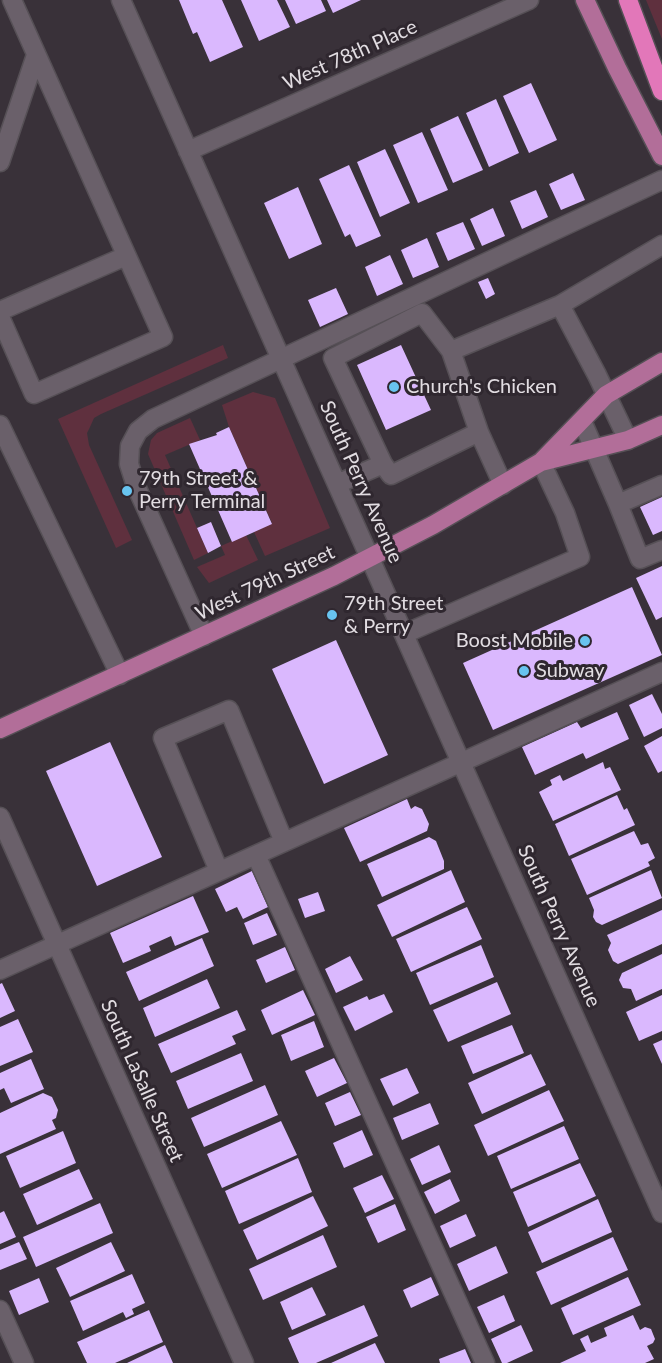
<!DOCTYPE html>
<html>
<head>
<meta charset="utf-8">
<style>
	body { margin:0 }
	canvas { display:block; background:#393139 }
</style>
</head>
<body>
<canvas width="662" height="1363"></canvas>
<script>
const ctx = document.querySelector('canvas').getContext('2d');
ctx.lineJoin = 'round';
function fill(path, color) {
  ctx.fillStyle = color;
  ctx.fill(path, 'evenodd');
}
function shape(rows) {
  const path = new Path2D();
  for (const r of rows) {
    path.moveTo(r[0], r[1]);
    for (let i = 2; i < r.length; i += 2) path.lineTo(r[i], r[i + 1]);
  }
  return path;
}
function stroke(path, color, width, dash) {
  ctx.strokeStyle = color;
  ctx.lineWidth = width;
  ctx.lineCap = dash ? 'butt' : 'round';
  ctx.setLineDash(dash || []);
  ctx.stroke(path);
}
function label(font, color, halo, rows, align = 'center') {
  ctx.font = font + ' Lato,sans-serif';
  ctx.lineWidth = 6;
  ctx.setLineDash([]);
  ctx.textBaseline = 'middle';
  ctx.strokeStyle = halo;
  ctx.fillStyle = color;
  for (const [text, x, y, turn = 0] of rows) {
    ctx.save();
    ctx.translate(x, y);
    ctx.rotate((+turn || 0) * Math.PI / 180);
    ctx.textAlign = isNaN(turn) ? turn : align;
    if (halo) ctx.strokeText(text, 0, 0);
    ctx.fillText(text, 0, 0);
    ctx.restore();
  }
}
fill(shape([
	[646,0,662,0,662,39],
	[223,345,228,358,101,414,94,418,90,427,87,433,89,445,132,540,116,548,58,419],
	[253,392,275,398,330,528,265,556,254,532,272,523,229,427,222,405],
	[190,418,200,440,165,455,208,553,194,560,148,454,151,440,157,433],
	[246,535,258,560,209,583,197,567,225,555,221,546]
]), '#5f303e');
fill(shape([
	[179,0,222,0,243,47,210,62,197,32,193,34],
	[241,0,277,0,290,27,259,41],
	[285,0,321,0,326,11,296,24],
	[327,0,361,0,333,13],
	[531,83,557,140,529,153,503,96],
	[496,99,519,153,489,167,466,113],
	[458,116,483,170,453,183,430,129],
	[422,132,448,190,418,203,393,145],
	[385,149,410,203,380,217,357,162],
	[349,165,381,236,356,247,350,234,345,237,319,179],
	[573,173,585,200,561,210,549,184],
	[298,187,322,244,289,259,264,203],
	[536,190,548,217,522,229,510,201],
	[493,208,505,236,482,246,470,219],
	[463,222,475,249,448,261,436,233],
	[427,238,439,267,413,278,401,250],
	[390,255,403,284,377,296,365,267],
	[488,278,495,294,486,299,478,282],
	[336,288,348,314,320,327,308,300],
	[401,345,431,410,386,430,357,365],
	[229,427,272,524,232,542,189,444,217,435,216,433],
	[662,497,662,531,653,535,640,507],
	[211,522,221,546,208,553,197,528],
	[662,566,662,617,656,620,636,578],
	[632,587,662,655,493,730,463,663],
	[336,640,388,755,324,784,272,669],
	[652,694,662,714,662,728,644,737,629,705],
	[617,712,629,739,586,759,583,753,535,775,522,747,577,722,581,728],
	[662,736,662,771,658,773,644,746],
	[110,742,162,857,97,886,46,771],
	[603,762,605,769,610,767,621,790,553,821,539,792,552,785,550,780,560,775,563,781],
	[617,795,624,810,627,808,635,825,569,856,555,824],
	[407,799,411,809,415,806,422,809,429,824,427,831,360,862,344,828],
	[634,831,641,845,648,843,655,858,648,862,650,866,587,895,571,859],
	[429,837,436,841,444,861,444,869,382,897,367,864],
	[451,870,465,902,392,937,377,905],
	[651,870,662,898,602,925,596,922,593,917,594,910,589,898],
	[252,871,268,907,243,919,237,907,226,912,215,889],
	[318,892,325,911,305,918,298,899],
	[193,896,209,932,175,946,171,936,149,946,151,951,123,963,110,933],
	[467,907,482,939,411,972,396,939],
	[662,910,662,944,618,964,613,961,608,950,611,943,607,935],
	[267,913,277,935,253,945,244,923],
	[202,938,214,966,139,1001,126,972],
	[481,945,494,977,430,1005,416,973],
	[285,947,295,970,266,983,256,960],
	[662,954,662,989,636,1001,631,989,623,988,619,980,622,973],
	[350,956,363,980,336,993,325,969],
	[207,979,220,1008,155,1037,143,1008],
	[497,982,511,1014,448,1042,433,1010],
	[2,983,15,1011,0,1018,0,984],
	[303,990,315,1015,272,1035,261,1010],
	[384,994,393,1012,355,1031,343,1007,367,996,369,1000],
	[662,995,662,1031,639,1041,626,1012],
	[237,1010,246,1030,232,1036,236,1044,171,1073,158,1044],
	[18,1019,33,1052,0,1066,0,1027],
	[314,1021,324,1047,291,1061,281,1035],
	[512,1025,524,1053,473,1074,461,1046],
	[662,1040,662,1064,653,1044],
	[241,1053,253,1081,188,1109,176,1081],
	[531,1054,546,1085,482,1114,468,1083],
	[334,1058,347,1083,317,1097,305,1071],
	[31,1059,44,1089,11,1103,4,1088,0,1090,0,1073],
	[407,1068,419,1093,393,1106,380,1079],
	[265,1085,278,1115,204,1147,191,1118],
	[549,1090,564,1121,488,1156,474,1125],
	[350,1092,361,1115,335,1126,325,1103],
	[43,1093,52,1097,58,1110,56,1118,52,1120,56,1129,0,1154,0,1113],
	[430,1103,439,1124,402,1140,393,1118],
	[281,1121,297,1155,222,1188,207,1154],
	[564,1126,579,1159,511,1189,497,1156],
	[362,1130,373,1155,344,1168,333,1143],
	[63,1131,76,1163,20,1188,6,1156],
	[439,1145,451,1172,422,1185,410,1159],
	[298,1158,312,1192,239,1224,225,1191],
	[580,1163,596,1196,528,1227,513,1192],
	[79,1169,93,1199,37,1225,23,1194],
	[382,1175,394,1199,365,1213,353,1188],
	[450,1179,460,1201,435,1214,424,1192],
	[313,1196,328,1226,257,1260,243,1230],
	[598,1199,612,1232,542,1263,528,1232],
	[100,1203,113,1233,36,1267,23,1237],
	[395,1204,406,1230,378,1243,366,1217],
	[4,1211,16,1237,0,1244,0,1213],
	[466,1214,476,1236,450,1248,440,1226],
	[323,1235,337,1267,263,1300,249,1269],
	[613,1237,628,1270,551,1305,536,1272],
	[19,1242,27,1259,0,1270,0,1250],
	[111,1242,125,1271,70,1297,56,1268],
	[496,1246,508,1273,469,1291,457,1264],
	[132,1274,145,1303,132,1309,134,1314,126,1318,123,1312,83,1331,70,1301],
	[431,1277,439,1295,411,1308,403,1290],
	[628,1277,641,1305,573,1335,561,1308],
	[39,1278,49,1302,19,1315,9,1291],
	[312,1287,326,1315,292,1330,280,1302],
	[504,1295,515,1321,489,1333,477,1307],
	[364,1305,378,1336,316,1363,299,1363,288,1338],
	[149,1310,163,1342,115,1363,87,1363,77,1342],
	[633,1315,640,1330,645,1327,651,1329,655,1339,653,1343,647,1346,654,1359,645,1363,560,1363,586,1351,580,1339,588,1335,591,1343,607,1336,604,1328],
	[521,1325,533,1351,507,1363,502,1363,491,1339],
	[375,1343,385,1363,331,1363],
	[165,1345,173,1363,127,1363],
	[465,1349,471,1363,440,1363,439,1359]
]), '#dab8fe');
const minor = shape([
	[121,0,662,1213],
	[188,151,529,0],
	[0,162,36,55],
	[0,311,126,256],
	[0,317,34,394,163,337,12,0],
	[451,351,479,432],
	[582,421,618,504,662,485],
	[0,425,120,675],
	[628,440,597,375,560,305,662,245],
	[337,484,383,464],
	[503,485,479,432,391,475,383,464,333,358,422,313,451,351,560,305],
	[618,504,640,559,662,550],
	[404,634,580,557,565,513,541,462],
	[204,636,136,486,129,464,130,446,138,431,153,419,662,180],
	[0,817,244,1363],
	[256,855,485,1363],
	[219,871,163,738,229,710,284,842],
	[0,970,662,672],
	[0,1310,24,1363]
]);
const major = shape([
	[585,0,617,68,662,156],
	[542,461,606,395,662,362],
	[0,729,334,576,433,525,541,462,628,440,662,425]
]);
const highway = shape([
	[628,0,662,91]
]);
stroke(minor, '#565056', 21);
stroke(major, '#565056', 21);
stroke(highway, '#565056', 21);
stroke(minor, '#6a606a', 18);
stroke(major, '#b26e99', 18);
stroke(highway, '#e277b9', 18);
for (const [x, y, r, color] of [
	[394,387,6,"#68c4f0"],
	[127,491,6,"#68c4f0"],
	[332,615,6,"#68c4f0"],
	[585,641,6,"#68c4f0"],
	[524,671,6,"#68c4f0"]
]) {
  const dot = new Path2D();
  dot.arc(x, y, r, 0, 2 * Math.PI);
  ctx.fillStyle = color;
  ctx.fill(dot);
  stroke(dot, '#2f272f', 2);
}
label('20px', '#e2dde2', '#2f272f', [
	["West 78th Place",350,55,-24],
	["South Perry Avenue",361,482,66],
	["West 79th Street",265,583,-25],
	["South Perry Avenue",559,926,66],
	["South LaSalle Street",142,1081,66]
]);
label('20px', '#e2dde2', '#2f272f', [
	["Church's Chicken",406,387],
	["79th Street &",139,479],
	["Perry Terminal",139,502],
	["79th Street",344,604],
	["& Perry",344,627],
	["Boost Mobile",573,641,"right"],
	["Subway",536,671]
], 'left');
</script>
</body>
</html>
